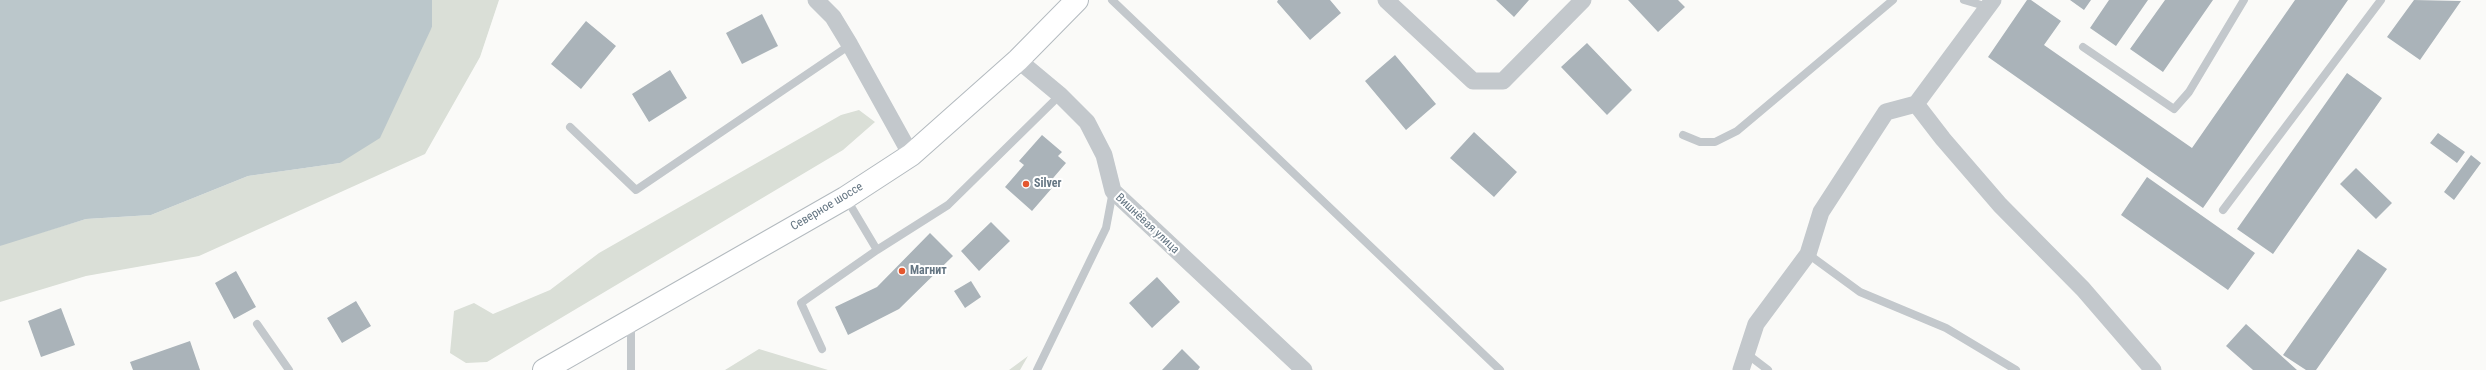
<!DOCTYPE html>
<html>
<head>
<meta charset="utf-8">
<style>
	body { margin:0 }
	canvas { display:block; background:#fafaf8 }
</style>
</head>
<body>
<canvas width="2486" height="370"></canvas>
<script>
const ctx = document.querySelector('canvas').getContext('2d');
ctx.lineJoin = 'round';
function fill(path, color) {
  ctx.fillStyle = color;
  ctx.fill(path, 'evenodd');
}
function shape(rows) {
  const path = new Path2D();
  for (const r of rows) {
    path.moveTo(r[0], r[1]);
    for (let i = 2; i < r.length; i += 2) path.lineTo(r[i], r[i + 1]);
  }
  return path;
}
function stroke(path, color, width, dash) {
  ctx.strokeStyle = color;
  ctx.lineWidth = width;
  ctx.lineCap = dash ? 'butt' : 'round';
  ctx.setLineDash(dash || []);
  ctx.stroke(path);
}
function label(font, color, halo, rows, align = 'center') {
  ctx.font = font + ' "Roboto Condensed",sans-serif';
  ctx.lineWidth = 4;
  ctx.setLineDash([]);
  ctx.textBaseline = 'middle';
  ctx.strokeStyle = halo;
  ctx.fillStyle = color;
  for (const [text, x, y, turn = 0] of rows) {
    ctx.save();
    ctx.translate(x, y);
    ctx.rotate((+turn || 0) * Math.PI / 180);
    ctx.textAlign = isNaN(turn) ? turn : align;
    if (halo) ctx.strokeText(text, 0, 0);
    ctx.fillText(text, 0, 0);
    ctx.restore();
  }
}
fill(shape([
	[432,0,499,0,480,57,425,154,199,256,86,276,0,302,0,246,3,244,86,219,151,215,248,176,340,163,432,27],
	[859,110,875,122,843,150,487,362,466,363,450,353,454,311,474,303,493,314,550,290,599,253,841,115],
	[759,349,828,370,725,370],
	[1028,356,1020,370,1009,370]
]), '#dadfd7');
fill(shape([
	[0,0,432,0,432,27,380,138,340,163,248,176,151,215,86,219,0,246]
]), '#bbc7cb');
fill(shape([
	[1278,0,1330,0,1341,13,1310,40,1277,2],
	[1496,0,1529,0,1514,17],
	[1628,0,1678,0,1685,7,1658,32],
	[2027,0,2031,0,2061,21,2044,45,2192,148,2295,0,2348,0,2203,208,1988,57],
	[2070,0,2091,0,2084,10],
	[2109,0,2148,0,2116,46,2090,28],
	[2165,0,2213,0,2163,72,2130,49],
	[2414,0,2461,1,2420,60,2387,37],
	[762,14,778,46,742,64,726,33],
	[586,21,616,46,581,89,551,64],
	[1587,43,1632,90,1607,115,1561,67],
	[1395,55,1436,104,1406,130,1365,81],
	[670,70,687,98,649,122,632,94],
	[2347,73,2382,98,2273,254,2237,229],
	[1474,132,1517,172,1494,197,1450,158],
	[2438,133,2465,152,2457,163,2430,143],
	[1042,135,1062,152,1058,156,1066,163,1048,184,1052,188,1032,211,1005,187,1024,165,1019,161],
	[2471,155,2481,163,2454,200,2444,192],
	[2356,168,2392,203,2376,219,2340,184],
	[2147,177,2255,253,2228,290,2121,215],
	[991,222,1010,241,979,271,961,251],
	[930,233,953,256,899,309,848,335,835,307,877,287],
	[2358,249,2387,269,2316,370,2306,370,2283,355],
	[236,271,256,307,234,319,215,283],
	[1157,277,1180,302,1152,328,1129,303],
	[971,281,981,297,965,308,954,291],
	[356,301,371,326,342,343,327,318],
	[61,308,75,345,41,357,28,321],
	[2246,324,2297,370,2253,370,2226,346],
	[190,341,200,370,133,370,130,362],
	[1182,349,1200,367,1198,370,1162,370]
]), '#aab3b9');
const secondary = shape([
	[544,370,845,198,911,155,1018,60,1077,0]
]);
stroke(secondary, '#b3babf', 24);
stroke(shape([
	[1112,0,1500,370],
	[1964,0,1988,7],
	[2083,47,2174,109,2189,92,2244,0],
	[570,127,636,190,850,45],
	[1683,135,1700,142,1715,142,1737,131,1893,0],
	[2223,210,2381,0],
	[877,250,948,205,1060,95],
	[1808,254,1860,292,1946,328,2016,370],
	[631,322,631,370],
	[257,324,289,370],
	[822,349,801,303,877,250,846,198],
	[1747,354,1768,370],
	[1037,370,1106,228,1113,191]
]), '#c3c8cc', 8);
stroke(shape([
	[816,0,833,17,850,45,911,155],
	[1386,0,1473,81,1503,81,1583,0],
	[1018,60,1060,95,1087,122,1104,155,1113,191,1304,370],
	[1916,104,1943,139,2000,205,2083,289,2153,370],
	[1741,370,1756,324,1808,254,1821,212,1886,112,1916,104,1993,0]
]), '#c3c8cc', 17);
stroke(secondary, '#fff', 22);
for (const [x, y, r, color] of [
	[1026,184,4,"#e4572e"],
	[902,271,4,"#e4572e"]
]) {
  const dot = new Path2D();
  dot.arc(x, y, r, 0, 2 * Math.PI);
  ctx.fillStyle = color;
  ctx.fill(dot);
  stroke(dot, '#fff', 1.5);
}
label('bold 12px', '#657683', '#fff', [
	["Silver",1034,184],
	["Магнит",910,271]
], 'left');
label('12px', '#657683', '#fff', [
	["Северное шоссе",827,207,-31],
	["Вишнёвая улица",1147,224,43]
]);
</script>
</body>
</html>
